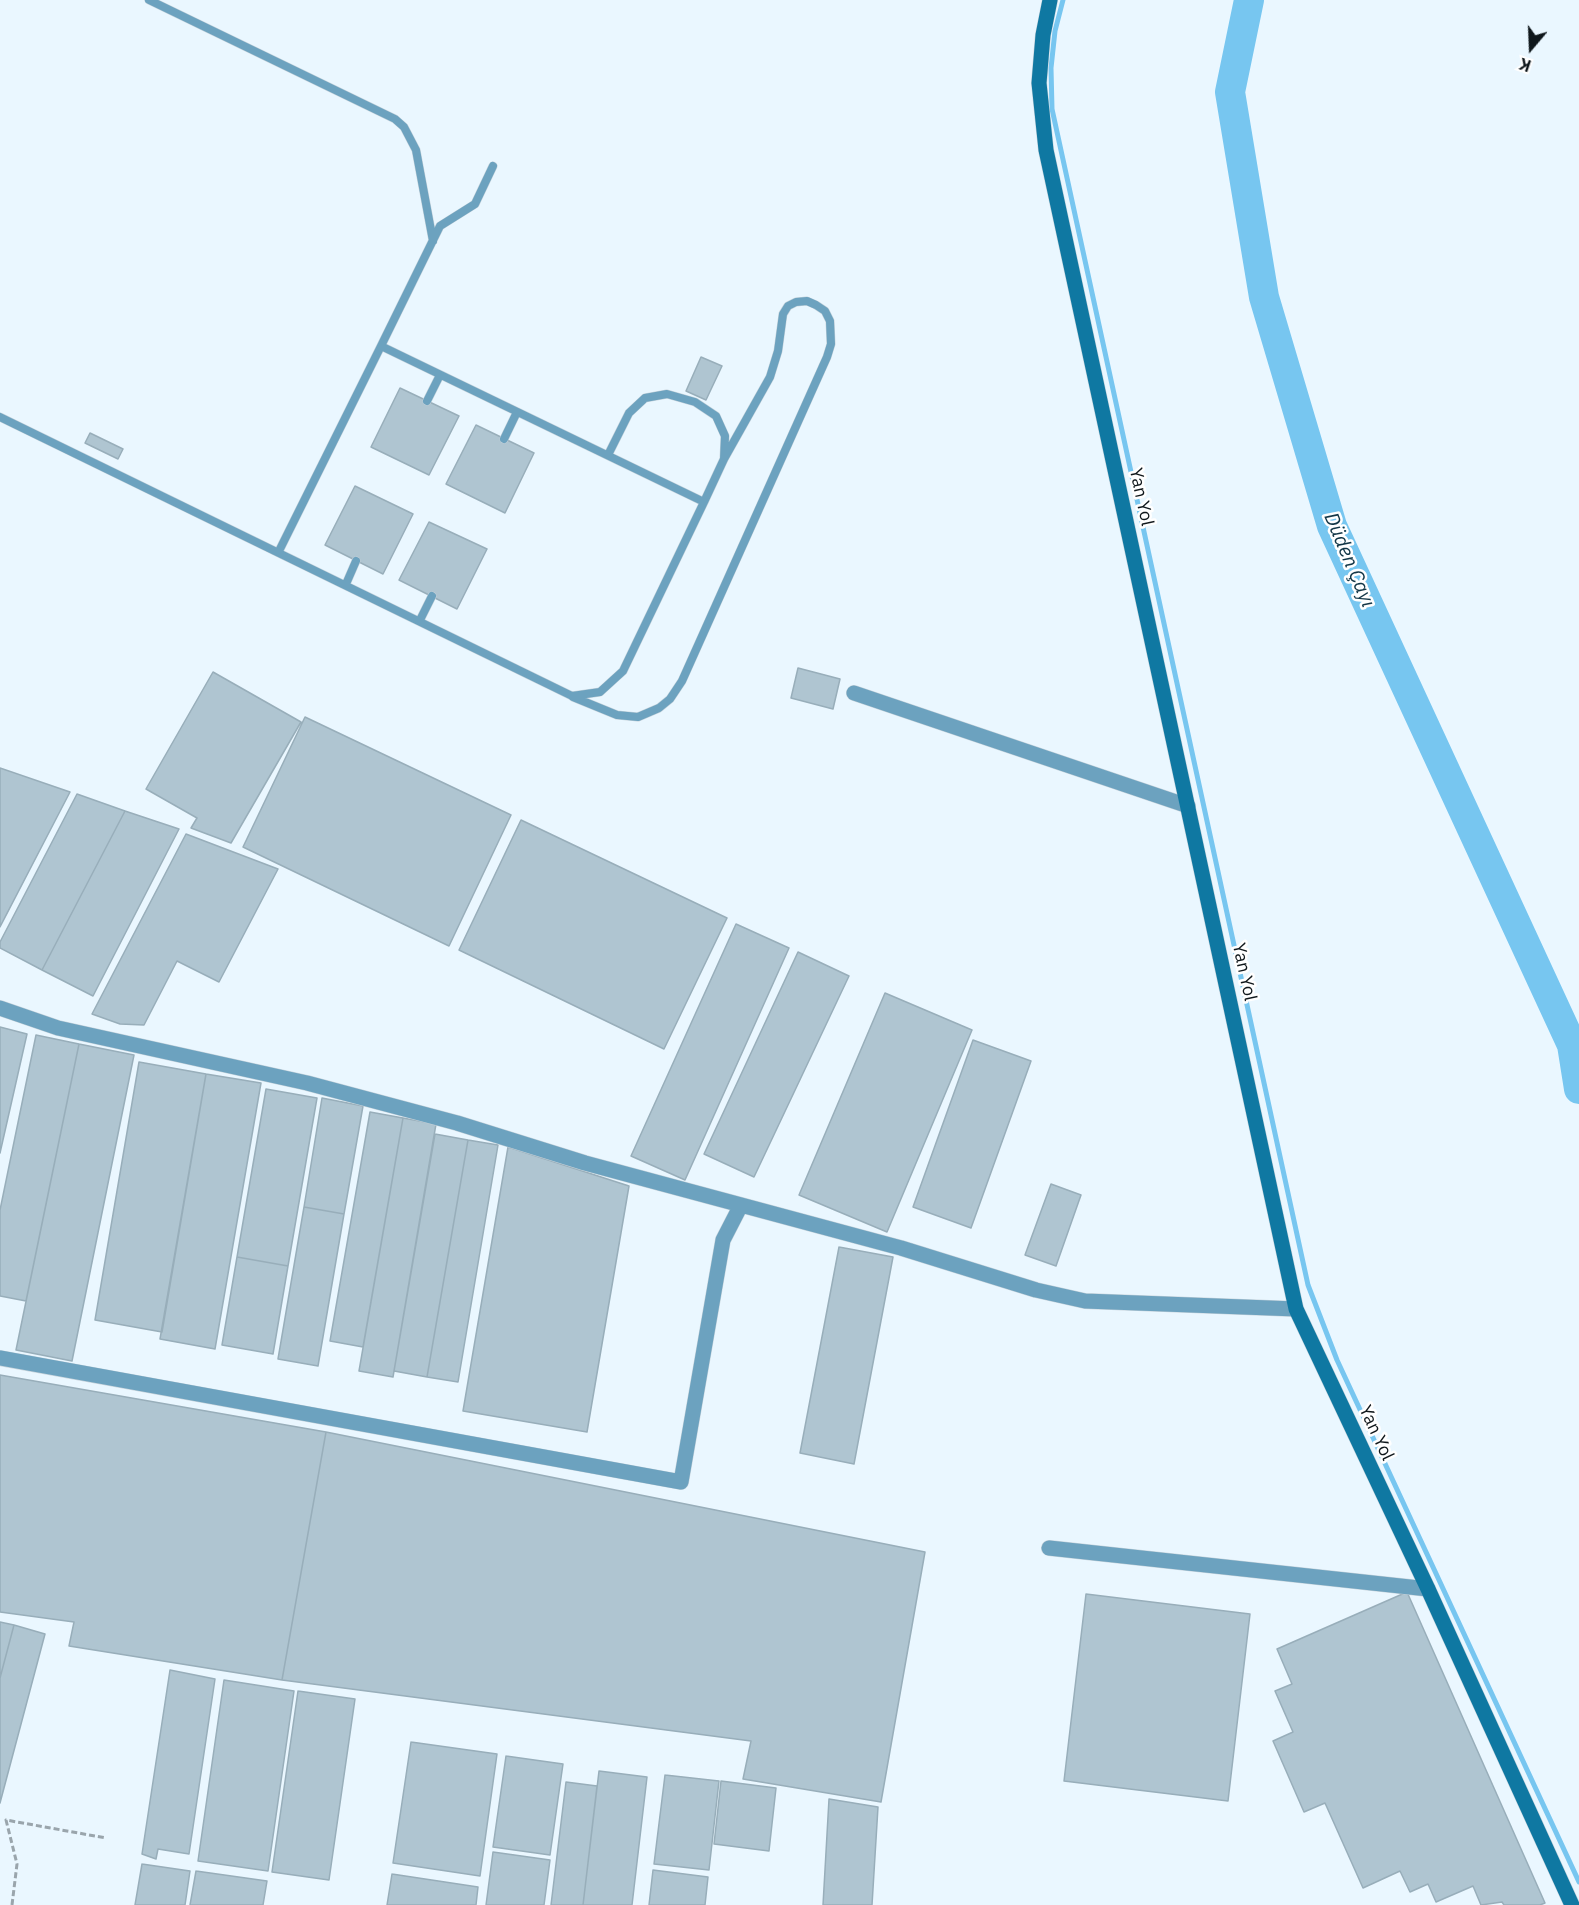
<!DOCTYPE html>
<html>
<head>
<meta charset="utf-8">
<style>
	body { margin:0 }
	#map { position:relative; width:1579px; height:1905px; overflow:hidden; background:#eaf7ff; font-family:"IBM Plex Sans",sans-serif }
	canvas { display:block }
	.north { position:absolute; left:1501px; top:18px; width:60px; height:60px; -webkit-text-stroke:4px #fff; paint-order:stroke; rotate:199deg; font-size:16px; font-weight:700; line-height:24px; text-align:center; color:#0f171b }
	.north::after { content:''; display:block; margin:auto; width:21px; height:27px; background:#0f171b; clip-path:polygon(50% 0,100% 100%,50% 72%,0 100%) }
</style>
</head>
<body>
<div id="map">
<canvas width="1579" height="1905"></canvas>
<div class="north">K</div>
</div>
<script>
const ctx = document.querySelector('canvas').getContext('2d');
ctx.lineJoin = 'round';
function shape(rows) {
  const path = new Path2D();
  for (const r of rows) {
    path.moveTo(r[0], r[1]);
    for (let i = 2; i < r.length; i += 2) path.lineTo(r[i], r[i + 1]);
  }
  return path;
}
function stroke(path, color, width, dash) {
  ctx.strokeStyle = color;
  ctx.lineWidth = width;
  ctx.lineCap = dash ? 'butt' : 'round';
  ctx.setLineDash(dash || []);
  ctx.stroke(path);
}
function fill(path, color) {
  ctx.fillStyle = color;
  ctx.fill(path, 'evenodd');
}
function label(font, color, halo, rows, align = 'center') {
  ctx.font = font + ' "IBM Plex Sans",sans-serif';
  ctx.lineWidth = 5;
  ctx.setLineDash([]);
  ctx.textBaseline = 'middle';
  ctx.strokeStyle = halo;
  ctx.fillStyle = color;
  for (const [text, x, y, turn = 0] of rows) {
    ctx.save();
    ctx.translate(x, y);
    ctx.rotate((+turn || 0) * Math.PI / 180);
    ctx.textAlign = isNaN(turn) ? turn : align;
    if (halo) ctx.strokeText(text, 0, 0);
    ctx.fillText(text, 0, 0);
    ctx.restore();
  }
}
stroke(shape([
	[1063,0,1055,31,1051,68,1052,109,1308,1285,1337,1360,1579,1882]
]), '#77c6f0', 5);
stroke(shape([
	[1249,0,1230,92,1264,297,1332,526,1572,1045,1579,1089]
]), '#77c6f0', 30);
const building = shape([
	[701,357,722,366,706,400,686,391,701,357],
	[400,388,459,416,429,475,371,447,400,388],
	[476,425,534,453,505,513,446,484,476,425],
	[90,433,123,449,118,459,85,443,90,433],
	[355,486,413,514,383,574,325,545,355,486],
	[429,522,487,549,457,609,399,580,429,522],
	[798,668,840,679,833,709,791,698,798,668],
	[213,672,301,722,231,843,191,828,197,818,146,789,213,672],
	[305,717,511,815,449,946,243,847,305,717],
	[0,768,70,792,0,927,0,768],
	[77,794,125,811,42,970,0,948,0,942,77,794],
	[125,811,179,829,93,996,42,970,125,811],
	[521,820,727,918,664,1049,459,950,521,820],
	[186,834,278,869,219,982,177,961,144,1025,120,1024,92,1014,186,834],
	[736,924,789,948,685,1180,631,1156,736,924],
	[798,952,849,976,754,1177,704,1154,798,952],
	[885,993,972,1030,887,1232,799,1195,885,993],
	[0,1027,27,1034,0,1153,0,1027],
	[36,1035,79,1044,26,1301,0,1296,0,1210,36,1035],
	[973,1040,1031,1061,971,1228,913,1207,973,1040],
	[79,1044,134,1055,72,1361,16,1350,79,1044],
	[139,1062,206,1074,162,1332,95,1320,139,1062],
	[206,1074,261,1083,215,1349,160,1339,206,1074],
	[266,1089,317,1098,288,1266,237,1257,266,1089],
	[322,1098,363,1106,344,1214,304,1207,322,1098],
	[370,1112,403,1118,363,1347,330,1341,370,1112],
	[403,1118,436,1124,393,1377,359,1371,403,1118],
	[435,1134,468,1140,427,1377,394,1371,435,1134],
	[468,1140,498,1145,458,1382,427,1377,468,1140],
	[508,1147,629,1186,587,1432,463,1411,508,1147],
	[1051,1184,1081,1195,1056,1266,1025,1255,1051,1184],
	[304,1207,344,1214,318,1366,278,1359,304,1207],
	[839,1247,893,1257,854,1464,800,1453,839,1247],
	[237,1257,288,1266,273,1354,222,1345,237,1257],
	[0,1375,326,1432,282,1680,69,1646,74,1622,0,1612,0,1375],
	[326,1432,925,1552,881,1802,743,1779,751,1741,282,1680,326,1432],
	[1407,1592,1545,1903,1540,1905,1504,1905,1502,1902,1481,1905,1473,1886,1436,1902,1428,1884,1410,1892,1400,1871,1363,1888,1325,1803,1304,1812,1273,1741,1293,1732,1275,1691,1292,1684,1277,1649,1407,1592],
	[1086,1594,1250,1614,1228,1801,1064,1781,1086,1594],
	[0,1622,14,1625,0,1678,0,1622],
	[14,1625,45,1634,0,1803,0,1678,14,1625],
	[170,1670,215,1679,189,1854,158,1849,156,1859,142,1854,170,1670],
	[224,1680,294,1691,268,1871,198,1861,224,1680],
	[298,1691,355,1699,329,1880,272,1872,298,1691],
	[411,1742,497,1754,480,1876,393,1863,411,1742],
	[506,1756,563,1764,550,1855,493,1847,506,1756],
	[599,1771,647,1777,632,1905,583,1905,599,1771],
	[665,1775,719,1781,709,1870,654,1864,665,1775],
	[721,1781,776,1788,769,1851,714,1844,721,1781],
	[566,1782,597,1786,583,1905,551,1905,566,1782],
	[829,1799,878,1807,872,1905,823,1905,829,1799],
	[493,1852,550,1860,544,1905,486,1905,493,1852],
	[142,1864,190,1871,185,1905,135,1905,142,1864],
	[653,1870,708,1877,705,1905,649,1905,653,1870],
	[196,1871,267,1881,263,1905,190,1905,196,1871],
	[392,1874,478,1887,476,1905,387,1905,392,1874]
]);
fill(building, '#afc5d1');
stroke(building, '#98aeba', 1.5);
const lane = shape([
	[149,0,395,119,404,127,416,150,433,241],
	[381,346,440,226,475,204,493,166],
	[427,401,440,375],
	[0,417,572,696,600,692,623,671,704,502,381,346,279,551],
	[504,439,517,412],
	[608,455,629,413,645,398,667,394,695,402,716,416,725,436,724,459,704,502],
	[346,584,356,561],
	[420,620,432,596],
	[573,697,617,715,638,717,659,708,670,699,682,681,827,357,831,344,830,321,825,311,816,305,807,301,796,302,788,306,783,314,778,351,770,377,724,459]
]);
const street = shape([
	[854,693,1188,806],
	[0,1008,58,1028,307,1083,457,1123,585,1163,901,1248,1036,1290,1085,1301,1296,1309],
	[0,1358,681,1482,723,1240,741,1205],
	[1049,1548,1428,1589]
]);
const secondary = shape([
	[1050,0,1043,35,1039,83,1046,150,1296,1309,1428,1589,1572,1905]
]);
stroke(lane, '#c7d3db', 9);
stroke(street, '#c7d3db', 16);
stroke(secondary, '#c7d3db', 16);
stroke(shape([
	[12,1905,17,1864,6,1820,106,1838]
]), '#9aa5ac', 3, [6, 3]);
stroke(lane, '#6ca2bf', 8);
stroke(street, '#6ca2bf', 15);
stroke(secondary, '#0f78a2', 15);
label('18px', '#0f171b', '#fff', [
	["Yan Yol",1141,497,78],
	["Yan Yol",1244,972,78],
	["Yan Yol",1376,1433,65]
]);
label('italic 20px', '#123647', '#fff', [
	["Düden Çayı",1349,560,67]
]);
</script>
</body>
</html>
